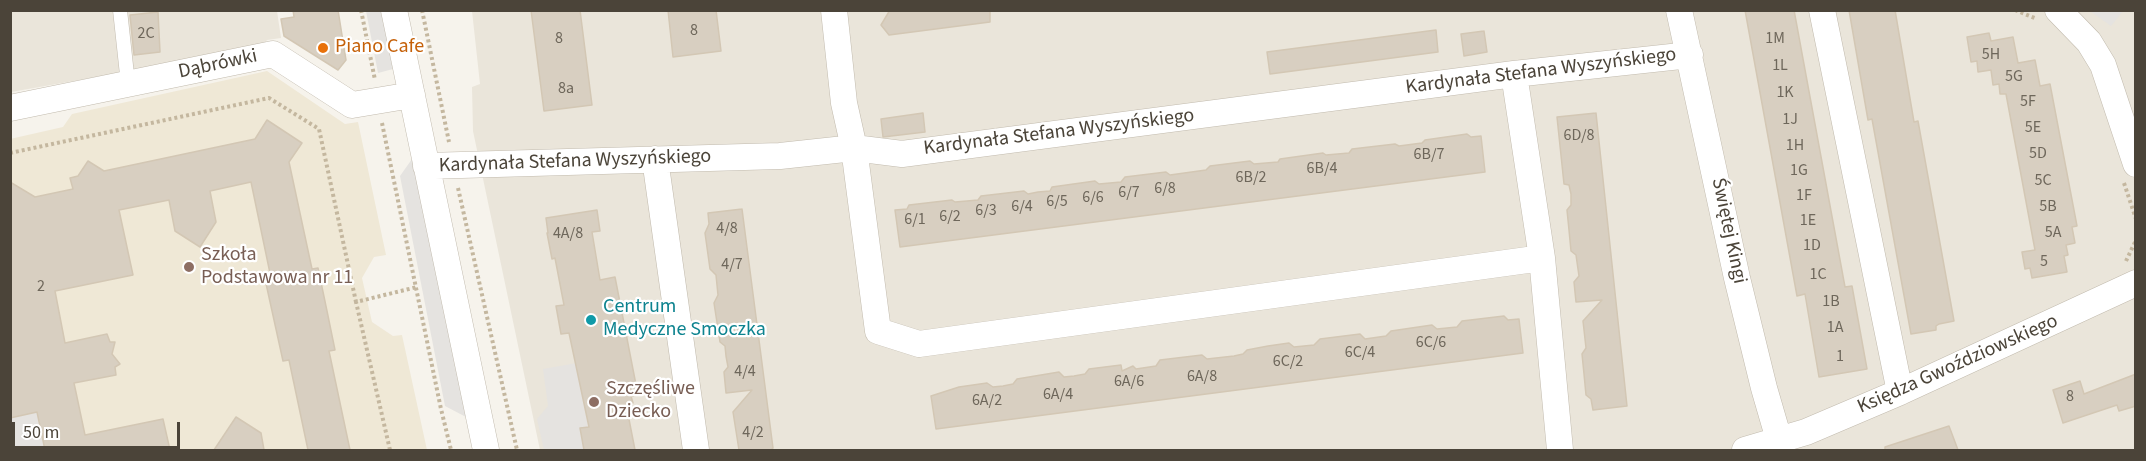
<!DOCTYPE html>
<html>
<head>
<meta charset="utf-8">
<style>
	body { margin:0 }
	#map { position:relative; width:2146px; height:461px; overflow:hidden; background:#f6f3ec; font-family:"Source Sans 3",sans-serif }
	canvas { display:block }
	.frame { position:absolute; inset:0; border:12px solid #4b4439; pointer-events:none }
	.scale { position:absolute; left:12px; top:422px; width:168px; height:27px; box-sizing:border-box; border:3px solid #4b4439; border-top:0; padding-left:8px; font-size:18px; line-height:21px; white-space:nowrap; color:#4b4439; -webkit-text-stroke:4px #fff; paint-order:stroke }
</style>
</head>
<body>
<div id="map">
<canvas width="2146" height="461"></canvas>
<div class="frame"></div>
<div class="scale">50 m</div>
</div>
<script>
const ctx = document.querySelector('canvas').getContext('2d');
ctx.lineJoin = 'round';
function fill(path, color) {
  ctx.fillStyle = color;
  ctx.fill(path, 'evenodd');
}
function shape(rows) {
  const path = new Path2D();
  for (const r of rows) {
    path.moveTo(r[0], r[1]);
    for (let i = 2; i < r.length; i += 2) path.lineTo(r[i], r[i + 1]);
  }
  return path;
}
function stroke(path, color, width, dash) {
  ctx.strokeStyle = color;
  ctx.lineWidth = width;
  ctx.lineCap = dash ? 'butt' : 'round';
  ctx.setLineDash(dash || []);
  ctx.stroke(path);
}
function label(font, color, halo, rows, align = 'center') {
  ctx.font = font + ' "Source Sans 3",sans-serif';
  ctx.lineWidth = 4.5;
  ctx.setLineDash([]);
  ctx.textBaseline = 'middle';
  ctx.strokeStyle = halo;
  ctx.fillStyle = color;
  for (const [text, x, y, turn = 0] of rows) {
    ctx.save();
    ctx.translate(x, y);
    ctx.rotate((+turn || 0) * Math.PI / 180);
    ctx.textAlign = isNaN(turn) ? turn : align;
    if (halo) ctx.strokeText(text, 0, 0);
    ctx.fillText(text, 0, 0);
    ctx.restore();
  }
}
fill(shape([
	[11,11,277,11,281,38,267,40,261,48,11,92],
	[472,11,2135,11,2135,450,540,450,473,131,472,87,480,84]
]), '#eae5da');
fill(shape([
	[267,71,345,124,358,122,386,255,374,257,362,278,372,322,393,336,402,335,427,450,11,450,10,139,63,127,72,114]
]), '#efe8d6');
fill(shape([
	[366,11,381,11,393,69,378,73],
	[2090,11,2123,11,2111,26],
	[412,159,466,417,445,406,400,176],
	[577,363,588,427,580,429,582,440,591,439,593,450,544,450,537,419,548,406,543,369],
	[67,406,44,444,45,450,11,450,10,418]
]), '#e5e3e0');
const building = shape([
	[293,10,338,10,346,60,338,70,284,36,281,19,294,17,293,10],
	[531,10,580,10,592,105,544,111,531,10],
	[668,10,716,10,721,51,673,57,668,10],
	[890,10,990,10,990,22,889,35,881,25,890,10],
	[1745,10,1794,10,1845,287,1852,286,1867,369,1819,377,1805,294,1797,296,1745,10],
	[1849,10,1895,10,1914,122,1918,121,1954,321,1939,324,1936,326,1936,330,1911,334,1872,119,1868,120,1849,10],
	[158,12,160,52,134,55,130,15,158,12],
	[1436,30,1438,52,1270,74,1267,52,1436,30],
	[1484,31,1487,52,1464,56,1461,34,1484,31],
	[1989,33,1991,41,2013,37,2018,63,2035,60,2040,86,2050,84,2077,226,2072,227,2075,243,2066,245,2068,255,2064,256,2067,272,2032,278,2030,268,2025,269,2022,252,2035,250,2006,94,2000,94,1999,84,1993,85,1991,70,1978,72,1977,61,1971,62,1967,37,1989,33],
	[923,113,925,132,883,137,881,119,923,113],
	[1596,113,1627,406,1593,410,1591,399,1586,395,1584,374,1582,354,1586,348,1583,321,1602,300,1576,302,1574,282,1579,276,1576,255,1571,251,1569,230,1567,210,1571,205,1571,194,1569,185,1564,184,1557,117,1596,113],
	[267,120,302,143,289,162,312,269,318,268,327,311,335,350,329,351,350,450,308,450,289,360,283,361,265,279,271,278,251,182,210,191,216,222,200,247,175,231,169,200,119,210,133,275,55,291,65,343,107,334,110,342,115,342,112,354,120,364,115,367,116,375,74,383,85,435,163,419,170,450,45,450,37,412,10,418,10,182,35,197,73,189,70,178,78,176,88,161,104,171,255,139,267,120],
	[1467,134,1471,137,1481,136,1485,172,900,247,895,210,907,209,909,205,952,200,955,202,967,201,978,200,981,196,1024,191,1028,194,1038,192,1050,191,1052,187,1095,181,1099,184,1121,182,1125,177,1166,172,1170,175,1206,170,1210,166,1250,161,1254,164,1278,162,1280,159,1323,153,1326,155,1349,153,1352,149,1395,144,1399,146,1422,143,1425,140,1467,134],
	[742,209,773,448,771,450,739,450,733,412,752,390,726,393,724,372,728,367,726,356,725,346,720,342,714,303,718,295,716,275,710,269,705,233,709,224,708,213,742,209],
	[597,210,600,231,592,232,600,280,615,277,638,395,631,396,633,403,626,404,635,450,584,450,580,428,589,427,569,333,561,334,556,306,564,305,555,258,552,259,547,233,548,233,546,218,597,210],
	[1504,316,1508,320,1519,319,1523,353,936,429,931,396,959,387,987,383,993,387,1003,386,1013,384,1017,379,1059,372,1064,377,1074,376,1085,374,1089,369,1121,365,1122,371,1133,366,1136,369,1156,366,1160,360,1202,355,1207,359,1234,356,1243,354,1247,350,1268,346,1289,343,1294,347,1314,345,1320,339,1360,334,1365,339,1386,336,1391,331,1432,325,1437,329,1457,327,1462,321,1504,316],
	[2136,374,2136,406,2119,411,2117,405,2063,423,2053,390,2080,381,2084,394,2136,374],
	[236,417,261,433,264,450,214,450,236,417],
	[1949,426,1958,450,1885,450,1885,447,1949,426]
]);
fill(building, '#d8cfc1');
stroke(building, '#d3c7b4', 1.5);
const lane = shape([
	[120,10,128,84]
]);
const street = shape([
	[394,10,486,450],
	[834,10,844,103,854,148,878,331,919,344,1542,258],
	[1679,10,1737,278,1764,388,1782,450],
	[1822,10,1900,392],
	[2058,10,2089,42,2103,65,2136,164],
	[1514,74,1542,258,1560,450],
	[10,108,273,54,352,105,412,95],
	[655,159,696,450],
	[426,166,780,156,854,148,902,154,1514,74,1690,55],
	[1745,450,1806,432,1900,392,2136,283]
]);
stroke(lane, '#c2bbae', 15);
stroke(street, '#c2bbae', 27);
stroke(shape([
	[361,10,375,80],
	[422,10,449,142],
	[2015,10,2037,19],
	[382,123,441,409,451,450],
	[10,153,269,98,319,129,356,302],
	[2124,183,2136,219],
	[458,188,517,450],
	[2126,261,2136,240],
	[390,450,356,302,417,287]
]), '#c4b79f', 4, [3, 3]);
stroke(lane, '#fff', 14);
stroke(street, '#fff', 26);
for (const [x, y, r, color] of [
	[323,48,6,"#e8710a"],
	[189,267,6,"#8d6e63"],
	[591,320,6,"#0f9aa8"],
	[594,402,6,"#8d6e63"]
]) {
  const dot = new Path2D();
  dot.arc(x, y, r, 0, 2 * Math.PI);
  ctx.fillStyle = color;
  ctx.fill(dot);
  stroke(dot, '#fff', 2);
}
label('16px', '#6e675b', null, [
	["8",694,31],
	["2C",146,34],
	["8",559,39],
	["1M",1775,39],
	["5H",1991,55],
	["1L",1780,66],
	["5G",2014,77],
	["8a",566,89],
	["1K",1785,93],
	["5F",2028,102],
	["1J",1790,120],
	["5E",2033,128],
	["6D/8",1579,136],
	["1H",1795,146],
	["5D",2038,154],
	["6B/7",1429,155],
	["6B/4",1322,169],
	["1G",1799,171],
	["6B/2",1251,178],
	["5C",2043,181],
	["6/8",1165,189],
	["6/7",1129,193],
	["1F",1804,196],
	["6/6",1093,198],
	["6/5",1057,202],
	["6/4",1022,207],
	["5B",2048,207],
	["6/3",986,211],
	["6/2",950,217],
	["6/1",915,220],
	["1E",1808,221],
	["4/8",727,229],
	["5A",2053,233],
	["4A/8",568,234],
	["1D",1812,246],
	["5",2044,262],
	["4/7",732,265],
	["1C",1818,275],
	["2",41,287],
	["1B",1831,302],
	["1A",1835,328],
	["6C/6",1431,343],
	["6C/4",1360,353],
	["1",1840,357],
	["6C/2",1288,362],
	["4/4",745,372],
	["6A/8",1202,377],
	["6A/6",1129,382],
	["6A/4",1058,395],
	["8",2070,397],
	["6A/2",987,401],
	["4/2",753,433]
]);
label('20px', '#c56008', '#fff', [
	["Piano Cafe",335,48]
], 'left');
label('20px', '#4b4439', '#fff', [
	["Dąbrówki",218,65,-12],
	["Kardynała Stefana Wyszyńskiego",1541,72,-7],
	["Kardynała Stefana Wyszyńskiego",1059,133,-7],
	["Kardynała Stefana Wyszyńskiego",575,162,-2],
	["Świętej Kingi",1728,231,78],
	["Księdza Gwoździowskiego",1958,365,-24]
]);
label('20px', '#785e54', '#fff', [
	["Szkoła",201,256],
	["Podstawowa nr 11",201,279],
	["Szczęśliwe",606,390],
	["Dziecko",606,413]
], 'left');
label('20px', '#0d838f', '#fff', [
	["Centrum",603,308],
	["Medyczne Smoczka",603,331]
], 'left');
</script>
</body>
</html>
